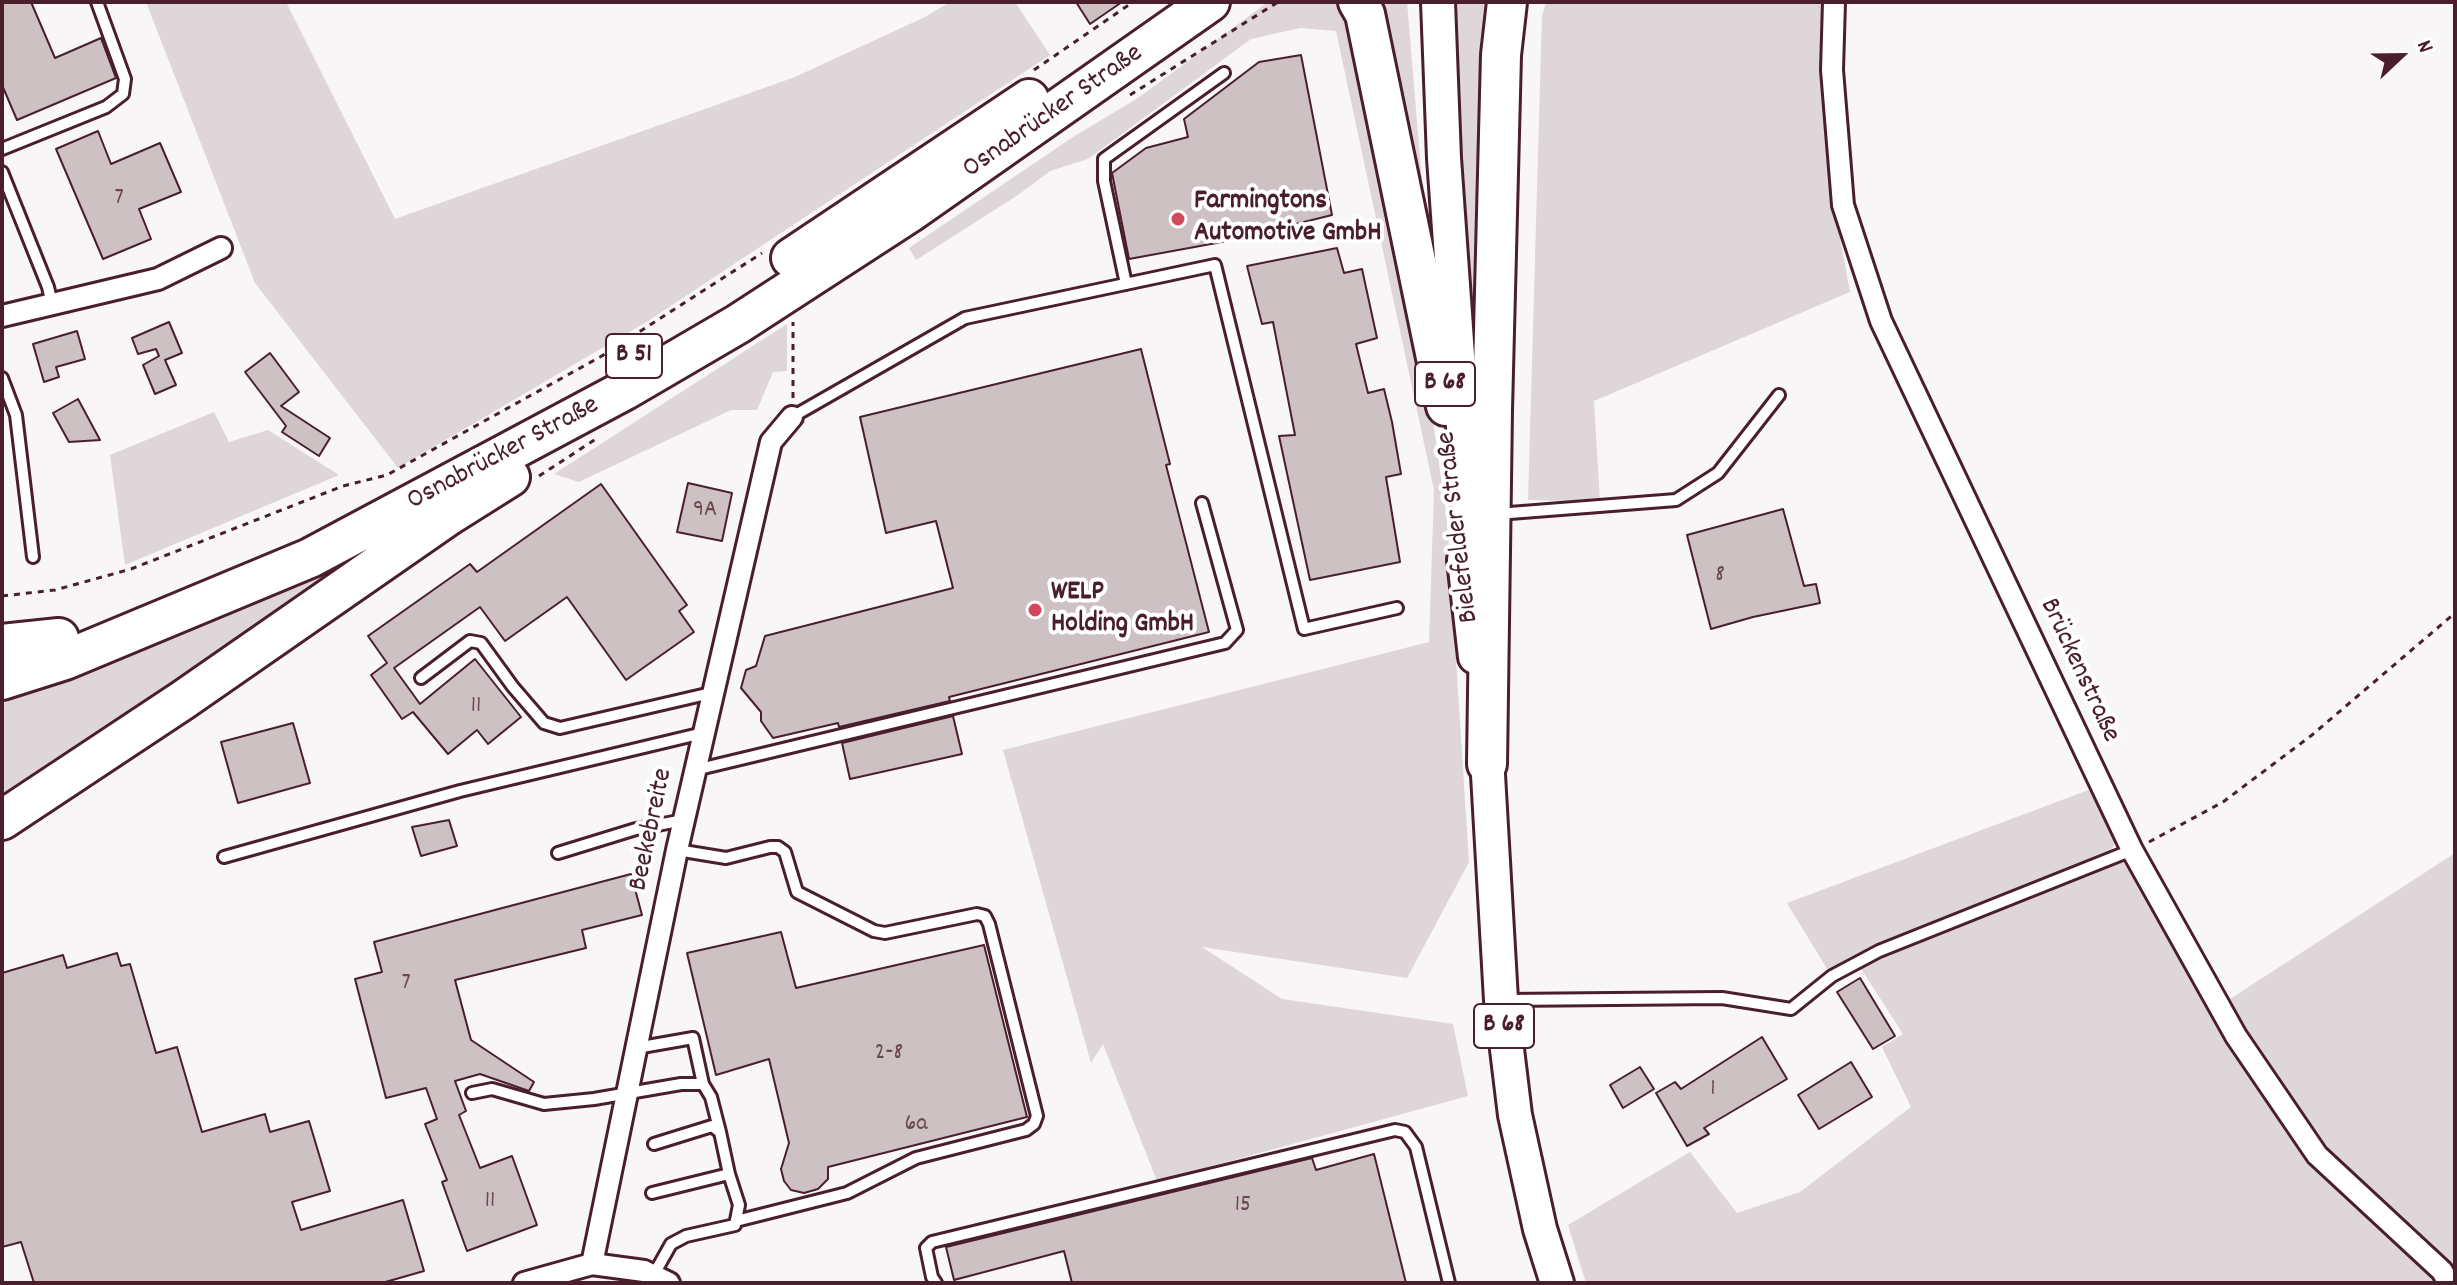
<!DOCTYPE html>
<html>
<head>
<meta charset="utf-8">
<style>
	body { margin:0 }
	#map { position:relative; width:2457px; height:1285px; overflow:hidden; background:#f8f6f7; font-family:Dekko,sans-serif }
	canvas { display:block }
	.frame { position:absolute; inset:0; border:4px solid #4a1f2b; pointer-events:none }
	.north { position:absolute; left:2361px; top:16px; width:80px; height:80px; -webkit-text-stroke:6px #fff; paint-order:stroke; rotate:68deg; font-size:22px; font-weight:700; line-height:32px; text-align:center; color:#4a1f2b }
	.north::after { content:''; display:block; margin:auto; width:28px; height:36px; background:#4a1f2b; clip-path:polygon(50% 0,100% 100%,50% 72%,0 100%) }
</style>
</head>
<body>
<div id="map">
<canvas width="2457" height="1285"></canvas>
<div class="frame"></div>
<div class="north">N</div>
</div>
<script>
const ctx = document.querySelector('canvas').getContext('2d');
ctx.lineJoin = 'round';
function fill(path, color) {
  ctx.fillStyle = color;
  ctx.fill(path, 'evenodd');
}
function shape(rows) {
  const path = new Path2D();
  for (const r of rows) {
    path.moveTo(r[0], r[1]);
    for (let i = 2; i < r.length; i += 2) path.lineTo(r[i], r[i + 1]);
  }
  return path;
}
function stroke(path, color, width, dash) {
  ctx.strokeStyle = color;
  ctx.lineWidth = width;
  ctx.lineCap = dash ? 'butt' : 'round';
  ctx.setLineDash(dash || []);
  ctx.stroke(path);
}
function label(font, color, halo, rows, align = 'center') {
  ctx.font = font + ' Dekko,sans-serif';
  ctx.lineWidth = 8;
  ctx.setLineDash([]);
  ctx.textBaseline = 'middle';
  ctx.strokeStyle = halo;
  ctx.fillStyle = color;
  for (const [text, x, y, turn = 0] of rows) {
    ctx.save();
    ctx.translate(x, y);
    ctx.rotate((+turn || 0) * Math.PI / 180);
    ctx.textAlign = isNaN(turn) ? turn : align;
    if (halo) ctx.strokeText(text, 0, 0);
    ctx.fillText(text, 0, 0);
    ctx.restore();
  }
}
fill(shape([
	[146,2,286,2,395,219,795,77,925,17,950,2,1015,2,1050,55,648,321,398,468,255,283],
	[1268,2,1334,2,1339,6,1354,47,1430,400,1447,520,1469,862,1407,978,1202,947,1282,999,1453,1024,1468,1096,1157,1181,1103,1044,1091,1063,1003,750,1429,642,1434,490,1336,31,1300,28,1251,39,1088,159,1050,171,1018,195,916,260,909,248,1073,137,1138,98],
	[1368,2,1407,2,1430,278],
	[1450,2,1496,2,1485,379,1471,380],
	[1546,2,1821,2,1829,177,1850,292,1594,401,1600,502,1528,500,1542,16],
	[787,324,787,371,773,372,757,410,731,410,579,482,554,474],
	[214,412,229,442,268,430,339,475,125,565,110,455],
	[412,524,2,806,2,694],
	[2094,788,2118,838,2110,852,1868,950,1829,972,1787,903],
	[2455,853,2455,1283,1586,1283,1568,1225,1690,1152,1737,1213,1800,1192,1911,1107,1882,1047,1903,1034,1860,967,2122,862,2135,870,2251,1076,2267,1065,2230,999]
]), '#ded6d9');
const building = shape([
	[2,2,31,2,55,58,101,38,116,78,17,120,2,85,2,2],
	[1076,2,1122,2,1090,24,1076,2],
	[1301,55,1332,215,1292,225,1293,229,1129,259,1112,173,1146,148,1188,137,1184,119,1259,62,1301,55],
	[98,131,111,164,160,143,181,192,139,209,151,239,103,259,56,149,98,131],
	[1337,248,1344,273,1362,269,1377,338,1356,344,1368,393,1384,389,1392,422,1401,474,1386,477,1400,562,1310,580,1279,436,1295,435,1273,322,1262,324,1247,266,1337,248],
	[169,322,182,353,165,360,176,385,155,394,143,365,159,356,156,349,138,354,132,338,169,322],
	[77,331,85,359,56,367,59,377,44,382,33,344,77,331],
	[1141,349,1170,464,1166,465,1209,632,949,697,950,701,839,727,838,723,773,738,761,721,761,712,741,688,746,670,756,666,765,636,953,588,936,521,886,533,860,417,1141,349],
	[270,353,299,392,281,406,330,438,319,456,282,432,286,426,245,372,270,353],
	[78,399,100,440,69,442,53,413,78,399],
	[688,483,732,493,722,541,677,532,688,483],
	[601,484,687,605,679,611,694,632,626,680,567,597,505,641,480,607,394,668,420,704,475,659,521,717,488,744,477,730,448,754,413,712,402,719,371,675,387,663,368,636,470,564,477,572,601,484],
	[1783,509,1804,586,1816,584,1820,603,1753,617,1711,629,1687,535,1783,509],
	[953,716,962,754,850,779,842,743,953,716],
	[293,723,310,783,238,803,221,742,293,723],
	[449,820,457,846,421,856,412,827,449,820],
	[631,874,642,915,582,930,586,948,455,980,471,1040,534,1082,529,1091,480,1074,455,1081,466,1111,459,1115,480,1168,512,1156,537,1225,467,1251,442,1182,447,1180,425,1124,437,1119,426,1088,386,1098,355,979,382,972,374,942,631,874],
	[781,932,796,988,984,945,1027,1117,828,1167,828,1179,818,1189,804,1193,791,1190,784,1181,781,1169,789,1143,769,1059,716,1075,687,953,781,932],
	[117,953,121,966,130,964,156,1053,177,1047,202,1132,265,1114,270,1132,309,1121,330,1191,292,1202,301,1230,403,1200,424,1271,382,1283,34,1283,21,1242,2,1247,2,973,63,955,67,968,117,953],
	[1860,978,1895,1036,1873,1049,1837,992,1860,978],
	[1762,1037,1787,1079,1704,1128,1709,1134,1687,1146,1656,1093,1675,1082,1681,1089,1762,1037],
	[1851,1062,1872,1097,1819,1129,1798,1095,1851,1062],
	[1640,1067,1654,1089,1623,1108,1610,1085,1640,1067],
	[1374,1154,1406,1283,1072,1283,1064,1251,954,1280,946,1247,1312,1158,1316,1170,1374,1154]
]);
fill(building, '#cdc1c4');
stroke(building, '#4a1f2b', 2);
const lane = shape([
	[2,149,106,107,123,94,125,79,97,2],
	[2,172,48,287,52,304],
	[1126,284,1104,181,1104,159,1224,73],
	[2,378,16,415,33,557],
	[792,417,965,318,1215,265,1304,629,1397,608],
	[1497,514,1676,500,1718,473,1779,395],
	[421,678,470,641,481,643,513,687,544,723,560,728,711,693],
	[695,770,1225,643,1237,630,1202,503],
	[677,850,726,858,770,847,778,847,785,852,797,892,874,931,885,933,977,914,985,916,989,924,1037,1116,1034,1124,1026,1130,916,1158,847,1193,736,1221],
	[558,853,636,829,684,820],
	[224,857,460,791,703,733],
	[1505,1000,1722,998,1791,1009,1832,976,1879,951,2132,850],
	[636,1048,693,1038,703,1084],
	[472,1093,492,1089,544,1104,594,1099,681,1084,703,1084,711,1097,720,1132],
	[654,1144,712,1126,720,1132,729,1174],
	[652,1193,729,1174,739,1205,735,1225,686,1236,671,1244,653,1276],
	[936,1283,932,1277,926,1248,932,1242,1395,1130,1405,1132,1416,1147,1449,1283]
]);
const street = shape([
	[1834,2,1832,70,1843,205,1881,321,2132,850,2236,1036,2317,1155,2442,1271,2449,1283],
	[2,316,158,279,221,248],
	[592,1264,677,850,771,442,792,417],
	[524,1283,592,1264,644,1271,669,1283]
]);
const primary = shape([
	[1438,2,1444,158,1474,582],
	[1464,560,1475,657],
	[1486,740,1501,1000,1515,1115,1540,1229,1557,1283]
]);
const highway = shape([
	[1358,2,1365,14,1446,406],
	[791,258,1029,99],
	[2,644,59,638],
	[2,680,65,660,310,558,625,390,738,324,912,211,1210,2],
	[1487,764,1492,410,1501,55,1507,2],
	[2,820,183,700,448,516,510,477]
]);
stroke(lane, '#4a1f2b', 16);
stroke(street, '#4a1f2b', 26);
stroke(primary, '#4a1f2b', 38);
stroke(highway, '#4a1f2b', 44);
stroke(shape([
	[1034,70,1133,2],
	[1130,95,1278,2],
	[793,398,793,322],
	[539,476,596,439],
	[2,596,55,590,131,569,343,486,387,475,600,357,762,253],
	[2149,842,2223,802,2312,735,2455,613]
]), '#4a1f2b', 3, [6, 6]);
stroke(lane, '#fff', 10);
stroke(street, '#fff', 20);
stroke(primary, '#fff', 32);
stroke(highway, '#fff', 38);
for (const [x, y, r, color] of [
	[1178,219,8,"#d1495b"],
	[1035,610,8,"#d1495b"]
]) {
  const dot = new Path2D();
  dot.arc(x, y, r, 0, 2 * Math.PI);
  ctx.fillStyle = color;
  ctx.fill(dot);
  stroke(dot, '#fff', 3);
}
label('24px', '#6b4851', null, [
	["7",119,200],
	["9A",705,512],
	["8",1720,577],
	["11",476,708],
	["7",406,985],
	["2-8",889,1055],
	["1",1713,1091],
	["6a",916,1126],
	["11",490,1203],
	["15",1243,1207]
]);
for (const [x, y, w] of [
	[634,356,56],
	[1445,384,60],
	[1504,1026,60]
]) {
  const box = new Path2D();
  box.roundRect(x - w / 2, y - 22, w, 44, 6);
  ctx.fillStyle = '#fff';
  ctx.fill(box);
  stroke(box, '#4a1f2b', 2);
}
label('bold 26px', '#4a1f2b', null, [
	["B 51",634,356],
	["B 68",1445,384],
	["B 68",1504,1026]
]);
label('28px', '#4a1f2b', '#fff', [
	["Osnabrücker Straße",1054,113,-35],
	["Osnabrücker Straße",504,455,-28],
	["Bielefelder Straße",1460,527,-97],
	["Brückenstraße",2078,671,65],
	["Beekebreite",653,830,-78]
]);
label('bold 28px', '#4a1f2b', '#fff', [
	["Farmingtons",1194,203],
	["Automotive GmbH",1194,235],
	["WELP",1051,594],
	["Holding GmbH",1051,626]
], 'left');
</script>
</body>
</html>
